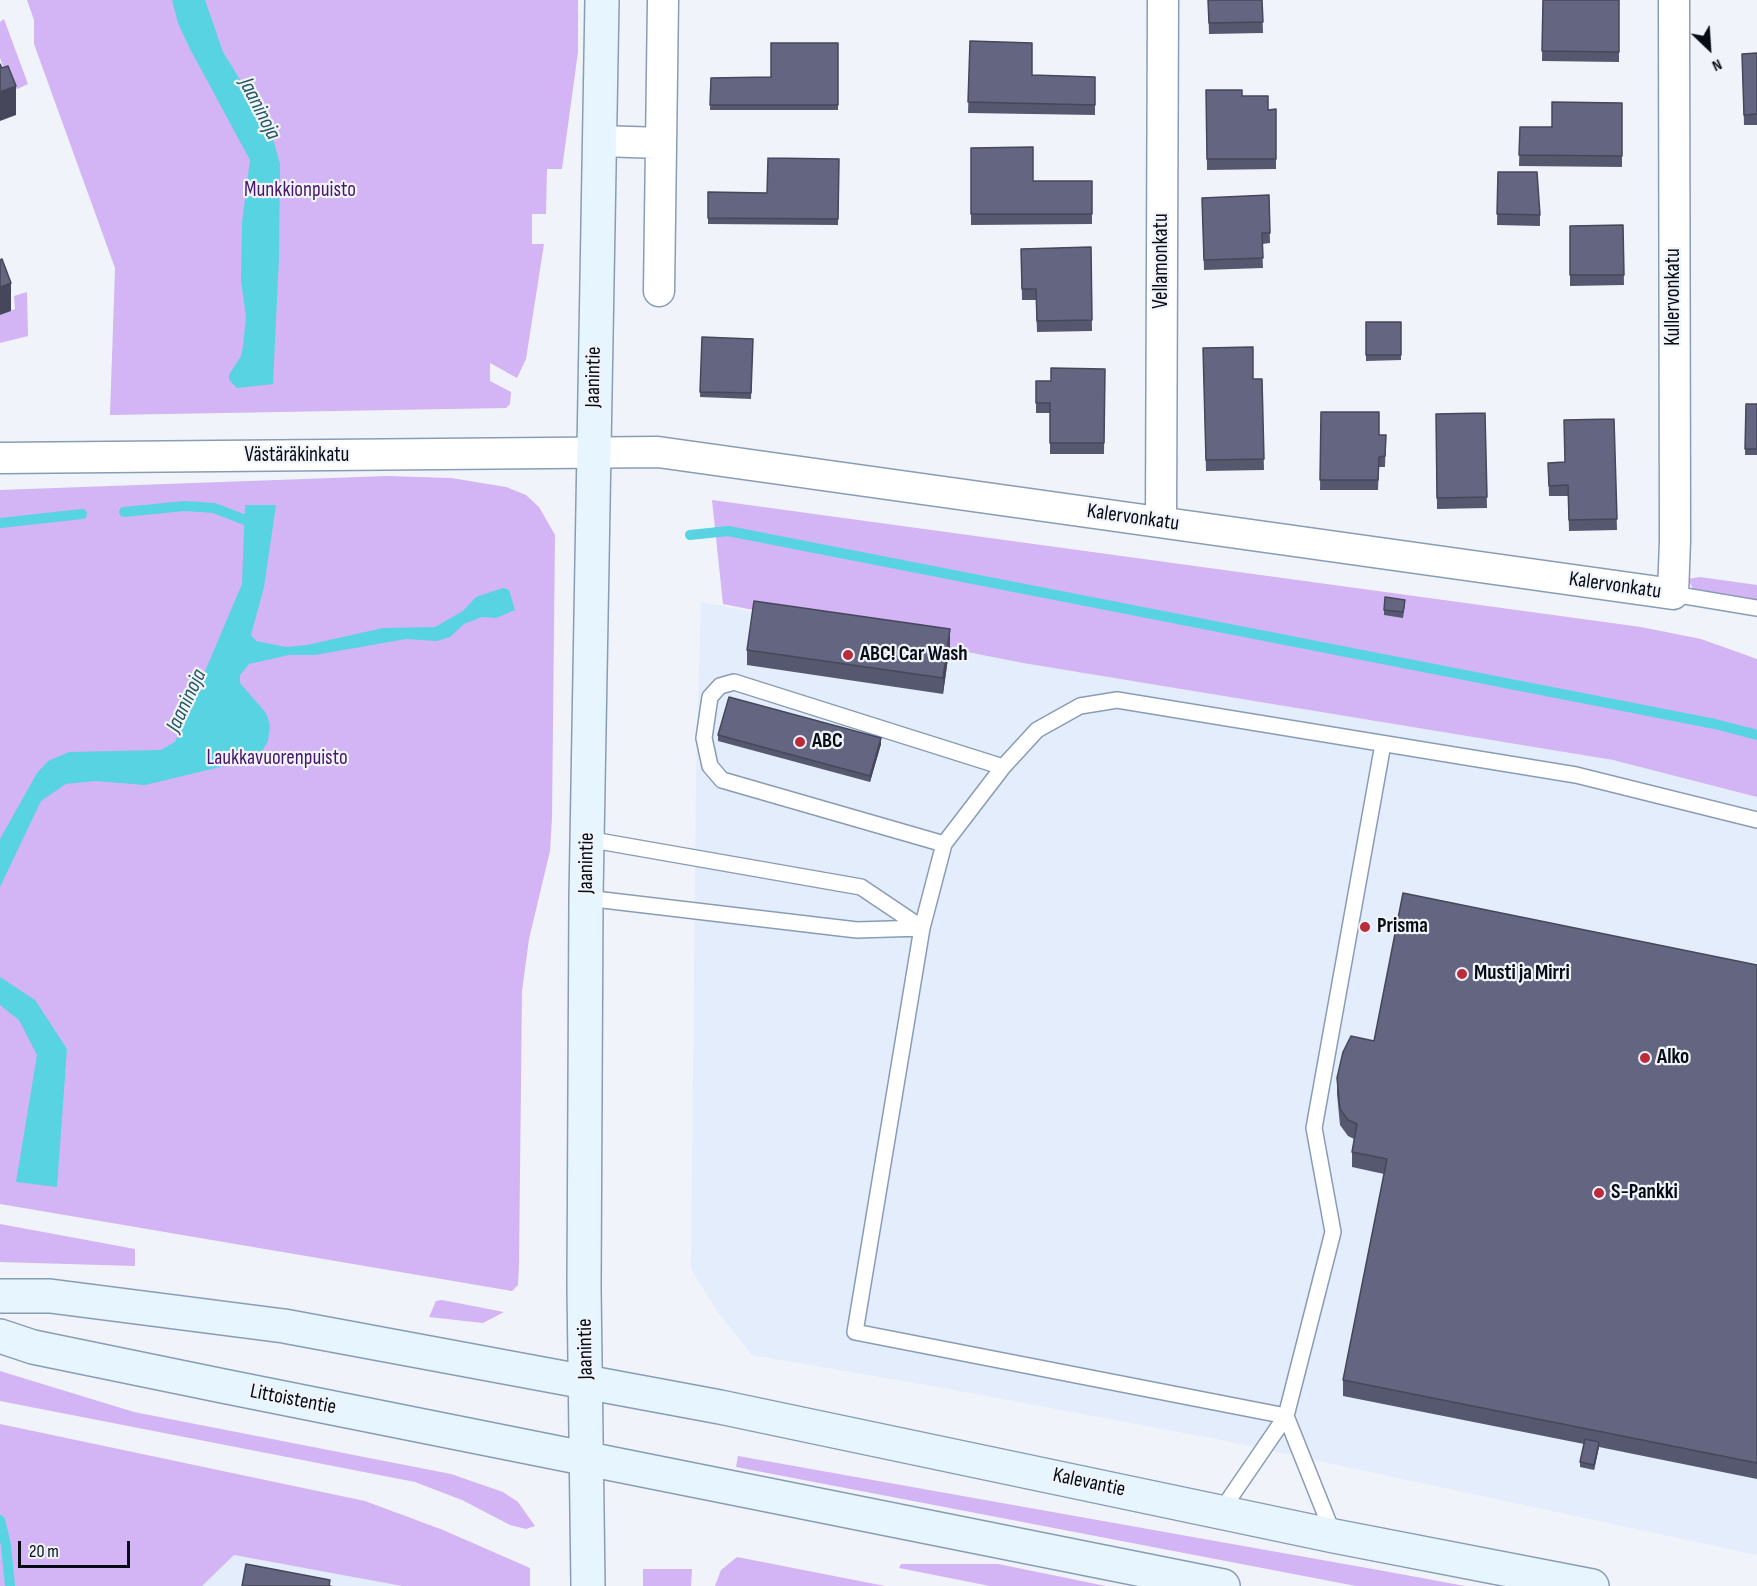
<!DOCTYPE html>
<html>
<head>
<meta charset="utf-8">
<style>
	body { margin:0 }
	#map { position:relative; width:1757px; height:1586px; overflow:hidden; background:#f0f4fa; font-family:"Sofia Sans Condensed",sans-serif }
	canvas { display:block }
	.north { position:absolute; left:1679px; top:18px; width:60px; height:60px; -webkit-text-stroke:4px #f0f4fa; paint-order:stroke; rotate:155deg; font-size:16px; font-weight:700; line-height:24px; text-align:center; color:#060b14 }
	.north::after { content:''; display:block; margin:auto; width:21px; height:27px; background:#060b14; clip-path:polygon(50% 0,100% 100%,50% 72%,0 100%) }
	.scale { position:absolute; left:18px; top:1541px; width:112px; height:27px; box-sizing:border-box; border:3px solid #060b14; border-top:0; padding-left:8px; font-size:18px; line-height:21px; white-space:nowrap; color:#060b14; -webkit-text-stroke:4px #f0f4fa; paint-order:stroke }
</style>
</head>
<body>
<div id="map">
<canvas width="1757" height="1586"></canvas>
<div class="north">N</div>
<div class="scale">20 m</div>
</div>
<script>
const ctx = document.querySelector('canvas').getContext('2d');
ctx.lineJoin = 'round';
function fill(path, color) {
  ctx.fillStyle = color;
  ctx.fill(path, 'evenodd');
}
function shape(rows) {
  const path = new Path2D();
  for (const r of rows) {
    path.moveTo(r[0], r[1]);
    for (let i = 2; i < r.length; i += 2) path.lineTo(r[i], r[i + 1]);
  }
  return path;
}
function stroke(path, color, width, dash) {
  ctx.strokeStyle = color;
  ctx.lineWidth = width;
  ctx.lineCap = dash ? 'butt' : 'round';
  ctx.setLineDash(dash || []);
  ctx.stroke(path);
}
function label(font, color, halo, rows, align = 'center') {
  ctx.font = font + ' "Sofia Sans Condensed",sans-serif';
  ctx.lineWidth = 4.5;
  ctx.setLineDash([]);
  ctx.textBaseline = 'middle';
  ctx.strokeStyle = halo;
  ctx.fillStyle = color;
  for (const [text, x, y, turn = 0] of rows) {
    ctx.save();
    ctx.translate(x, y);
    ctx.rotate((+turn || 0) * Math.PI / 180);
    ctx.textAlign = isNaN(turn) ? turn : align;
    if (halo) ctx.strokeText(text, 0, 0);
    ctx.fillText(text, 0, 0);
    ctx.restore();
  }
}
fill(shape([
	[701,602,1023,663,1613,760,1757,797,1757,1555,1216,1439,938,1387,752,1355,717,1311,691,1269,696,771],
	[234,1555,402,1586,202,1586]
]), '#e3edfb');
fill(shape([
	[27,0,578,0,578,52,562,169,547,169,546,214,532,214,532,244,544,244,526,359,517,378,490,363,490,381,511,392,510,404,506,408,110,415,115,268,34,44,34,20],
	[4,19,28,84,17,89,10,86,0,58,0,22],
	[27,292,28,336,0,343,0,315,15,309,14,296],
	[387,476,451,478,506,487,526,495,539,507,555,535,552,817,550,851,529,939,522,991,519,1265,518,1285,512,1291,0,1204,0,490],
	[712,500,1641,627,1701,639,1757,659,1757,797,1613,760,1023,663,723,604],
	[1700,577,1757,585,1757,604,1707,597,1693,589,1688,579],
	[0,1224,135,1249,135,1266,0,1262],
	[442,1300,504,1312,483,1323,429,1317,436,1301],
	[0,1371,134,1412,451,1474,503,1492,518,1502,535,1526,526,1529,510,1525,462,1500,415,1482,0,1401],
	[0,1424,365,1501,443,1530,530,1568,530,1586,402,1586,234,1555,202,1586,0,1586],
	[738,1456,1395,1573,1465,1586,1356,1586,736,1467],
	[737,1557,885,1586,715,1586,721,1570],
	[901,1564,998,1564,1106,1586,990,1586,899,1568],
	[643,1569,692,1569,691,1586,643,1586]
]), '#d3b4f5');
fill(shape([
	[172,0,205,0,223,52,267,124,273,139,280,164,279,257,273,384,237,388,229,380,229,375,241,356,243,347,246,316,241,281,242,222,250,160,190,49,178,23],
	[245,505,276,505,264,587,251,635,256,641,286,647,307,645,383,628,435,627,463,611,476,597,503,588,509,590,515,610,496,618,482,617,464,624,450,637,437,641,406,639,315,655,289,655,249,664,240,675,240,683,266,713,270,725,268,741,262,751,237,763,145,785,95,781,66,784,41,801,0,887,0,839,37,773,48,761,69,752,161,750,175,742,242,584],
	[0,977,35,1000,67,1049,57,1187,16,1182,37,1055,19,1020,0,1005]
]), '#58d3e1');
stroke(shape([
	[124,512,185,506,214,508,258,525],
	[0,523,82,514],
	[690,535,728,531,1715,724,1757,735],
	[0,1520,6,1545,10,1586]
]), '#58d3e1', 10);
const lane = shape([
	[1673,594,1757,608],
	[587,839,861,887,922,928],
	[944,844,722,780,710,766,704,738,710,697,720,686,734,682,1003,767],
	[586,898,857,930,922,928],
	[1286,1416,855,1332,922,928,944,844,1003,767,1037,730,1080,706,1117,700,1576,775,1757,820],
	[1286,1416,1334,1536],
	[1221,1511,1286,1416,1333,1232,1314,1128,1383,744]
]);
const street = shape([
	[600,141,661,143],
	[659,291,663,0],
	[0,458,658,452,1673,594,1675,541,1674,0],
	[1161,522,1163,0]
]);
const secondary = shape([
	[0,1296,50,1296,284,1326,720,1407,1334,1536,1592,1586],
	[0,1336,33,1347,223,1386,1223,1586],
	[588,1586,584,1287,586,898,602,0]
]);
stroke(lane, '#899cb5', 18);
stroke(street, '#899cb5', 33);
stroke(secondary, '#899cb5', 36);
stroke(lane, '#fff', 15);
stroke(street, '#fff', 30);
stroke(secondary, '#e6f5fe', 33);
fill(shape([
	[1208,0,1262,0,1263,33,1209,34],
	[1543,0,1619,0,1619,62,1542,61],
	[970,41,1032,75,1095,77,1095,115,968,113],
	[838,43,838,110,710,110,711,78,771,77],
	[1757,53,1757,125,1744,125,1742,54],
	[1206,90,1268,110,1276,109,1276,169,1207,170],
	[1622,103,1622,167,1519,166,1520,127,1552,127],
	[971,148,1033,181,1092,181,1092,224,971,225],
	[839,159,838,225,708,224,708,192,767,193],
	[1498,172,1540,215,1540,226,1497,225],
	[1269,195,1270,243,1262,244,1263,268,1204,270,1202,198],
	[1623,225,1624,285,1570,286,1570,226],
	[1091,247,1092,331,1037,332,1036,300,1022,300,1021,249],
	[1366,322,1401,322,1401,360,1366,361],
	[702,337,753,339,751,399,700,397],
	[1203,348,1253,379,1262,379,1264,470,1206,471],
	[1105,369,1104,454,1050,454,1050,413,1036,413,1036,381,1051,381],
	[1746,404,1757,404,1757,455,1745,455],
	[1321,412,1379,435,1386,435,1385,467,1379,467,1378,490,1320,490],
	[1485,413,1487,508,1437,509,1436,414],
	[1614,419,1617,530,1569,531,1568,496,1549,496,1548,463,1565,462],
	[1405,605,1403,618,1384,615,1384,610],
	[950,644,943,694,747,665,747,650],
	[718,735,881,744,870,782,718,741],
	[1757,965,1757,1479,1599,1447,1594,1470,1580,1467,1580,1462,1584,1444,1343,1396,1343,1380,1384,1174,1352,1167,1352,1152,1354,1139,1348,1136,1340,1125,1337,1094,1337,1078,1374,1041]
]), '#56586f');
fill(shape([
	[16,86,16,115,0,121,0,92],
	[11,283,11,311,0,315,0,287],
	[950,629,950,644,943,694,943,678],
	[881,738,881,744,870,782,870,776],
	[1599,1442,1599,1447,1594,1470,1594,1465]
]), '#46475a');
const building = shape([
	[1208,0,1262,0,1263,22,1209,23,1208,0],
	[1543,0,1619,0,1619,52,1542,51,1543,0],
	[970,41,1032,43,1032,75,1095,77,1095,105,968,102,970,41],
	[771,43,838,43,838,105,710,105,711,78,771,77,771,43],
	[1757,53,1757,114,1744,115,1742,54,1757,53],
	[0,64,2,68,8,66,16,86,0,92,0,64],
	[1206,90,1242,90,1242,96,1268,96,1268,110,1276,109,1276,159,1207,159,1206,90],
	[1552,102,1622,103,1622,156,1519,155,1520,127,1552,127,1552,102],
	[1033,147,1033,181,1092,181,1092,214,971,214,971,148,1033,147],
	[768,158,839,159,838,219,708,218,708,192,767,193,768,158],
	[1498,172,1537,172,1540,215,1497,214,1498,172],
	[1269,195,1270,233,1262,233,1263,258,1204,260,1202,198,1269,195],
	[1623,225,1624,275,1570,275,1570,226,1623,225],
	[1091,247,1092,320,1037,321,1036,289,1022,289,1021,249,1091,247],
	[2,259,11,283,0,287,0,260,2,259],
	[1366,322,1401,322,1401,355,1366,355,1366,322],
	[702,337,753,339,751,393,700,392,702,337],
	[1253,347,1253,379,1262,379,1264,459,1206,460,1203,348,1253,347],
	[1051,368,1105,369,1104,443,1050,443,1050,403,1036,403,1036,381,1051,381,1051,368],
	[1746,404,1757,404,1757,449,1745,449,1746,404],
	[1321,412,1379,412,1379,435,1386,435,1385,456,1379,457,1378,480,1320,480,1321,412],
	[1485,413,1487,497,1437,498,1436,414,1485,413],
	[1614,419,1617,519,1569,520,1568,485,1549,486,1548,463,1565,462,1564,420,1614,419],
	[1385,597,1405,600,1403,612,1384,610,1385,597],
	[754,601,950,629,943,678,747,650,754,601],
	[729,697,881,738,870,776,718,735,729,697],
	[1403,893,1757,965,1757,1463,1343,1380,1387,1159,1352,1152,1357,1124,1348,1120,1340,1109,1337,1078,1343,1052,1351,1036,1374,1041,1403,893],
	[1585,1439,1599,1442,1594,1465,1580,1462,1585,1439],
	[246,1564,330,1580,329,1586,331,1586,242,1586,246,1564]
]);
fill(building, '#646681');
stroke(building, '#46475a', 1.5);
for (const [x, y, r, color] of [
	[848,655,6,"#bb2b39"],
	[800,742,6,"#bb2b39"],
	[1365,927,6,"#bb2b39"],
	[1462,974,6,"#bb2b39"],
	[1645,1058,6,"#bb2b39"],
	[1599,1193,6,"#bb2b39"]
]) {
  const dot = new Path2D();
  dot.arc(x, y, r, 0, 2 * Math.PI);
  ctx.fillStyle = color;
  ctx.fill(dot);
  stroke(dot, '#f0f4fa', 2);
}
label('21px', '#47166b', '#f0f4fa', [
	["Munkkionpuisto",300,191],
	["Laukkavuorenpuisto",277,759]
]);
label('21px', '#060b14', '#f0f4fa', [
	["Vellamonkatu",1162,261,-90],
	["Kullervonkatu",1674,297,-90],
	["Jaanintie",594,377,-89],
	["Västäräkinkatu",297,456],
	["Kalervonkatu",1133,518,8],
	["Kalervonkatu",1615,586,8],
	["Jaanintie",587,863,-89],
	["Jaanintie",586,1349,-91],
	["Littoistentie",293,1400,11],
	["Kalevantie",1089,1483,12]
]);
label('bold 21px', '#060b14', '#f0f4fa', [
	["ABC! Car Wash",860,655],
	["ABC",812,742],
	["Prisma",1377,927],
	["Musti ja Mirri",1474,974],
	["Alko",1657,1058],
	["S-Pankki",1611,1193]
], 'left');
label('italic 22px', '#23585d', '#f0f4fa', [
	["Jaaninoja",259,109,63],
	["Jaaninoja",187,701,-65]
]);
</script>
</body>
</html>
